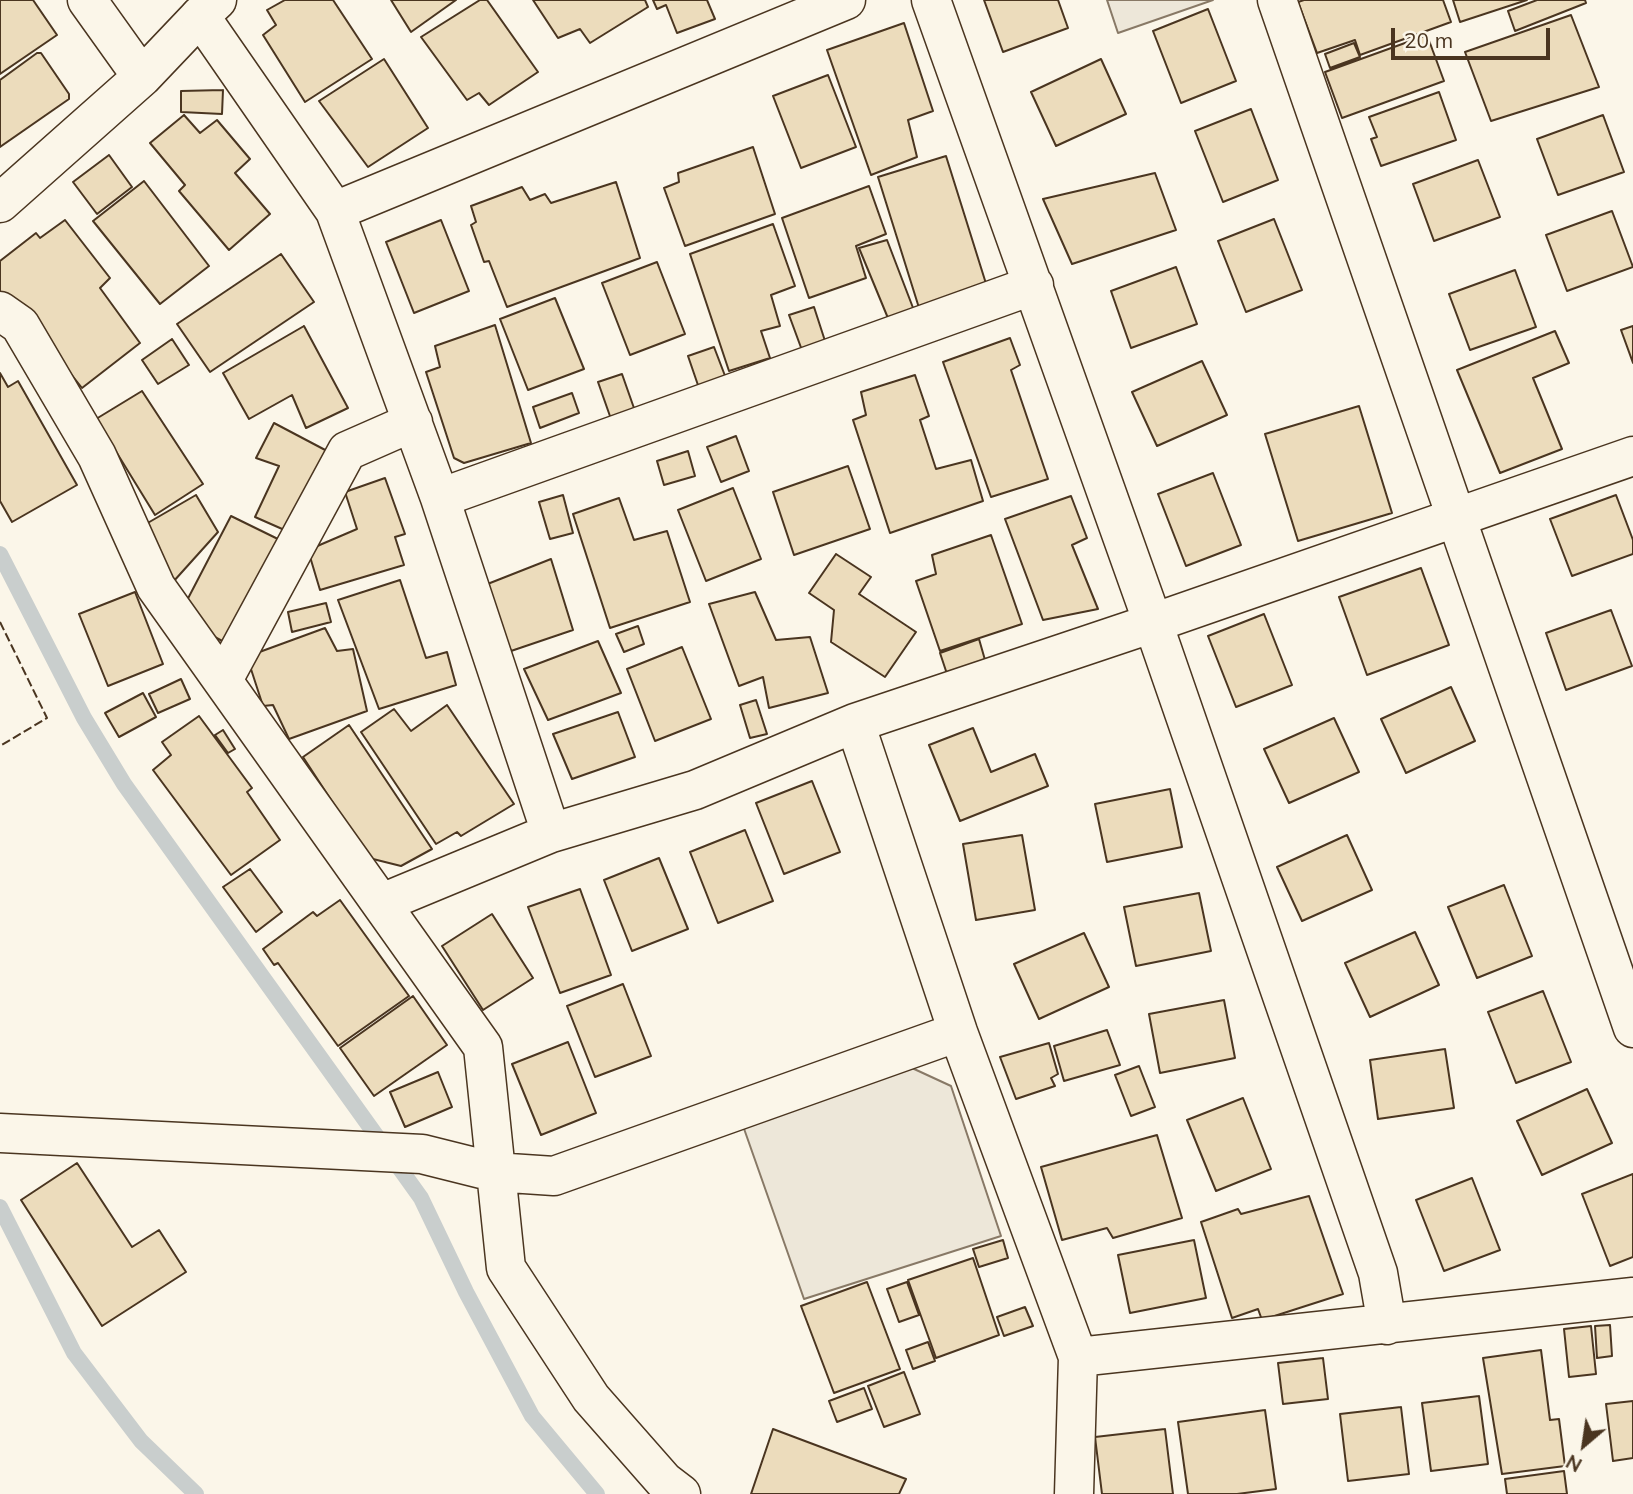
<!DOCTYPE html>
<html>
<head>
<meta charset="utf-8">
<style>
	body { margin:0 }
	#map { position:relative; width:1633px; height:1494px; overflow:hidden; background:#fbf6e9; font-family:Mulish,sans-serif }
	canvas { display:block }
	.north { position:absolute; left:1549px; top:1410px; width:70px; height:70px; -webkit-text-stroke:5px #fbf6e9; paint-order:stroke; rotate:209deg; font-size:19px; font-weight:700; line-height:28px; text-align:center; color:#4a3520 }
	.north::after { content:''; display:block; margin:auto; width:24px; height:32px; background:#4a3520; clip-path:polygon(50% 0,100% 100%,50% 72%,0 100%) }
	.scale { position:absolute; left:1391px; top:28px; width:159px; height:32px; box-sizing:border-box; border:4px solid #4a3520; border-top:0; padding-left:9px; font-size:21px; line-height:24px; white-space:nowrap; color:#4a3520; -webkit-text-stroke:5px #fbf6e9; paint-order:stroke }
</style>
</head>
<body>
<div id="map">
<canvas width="1633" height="1494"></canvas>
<div class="north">N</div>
<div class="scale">20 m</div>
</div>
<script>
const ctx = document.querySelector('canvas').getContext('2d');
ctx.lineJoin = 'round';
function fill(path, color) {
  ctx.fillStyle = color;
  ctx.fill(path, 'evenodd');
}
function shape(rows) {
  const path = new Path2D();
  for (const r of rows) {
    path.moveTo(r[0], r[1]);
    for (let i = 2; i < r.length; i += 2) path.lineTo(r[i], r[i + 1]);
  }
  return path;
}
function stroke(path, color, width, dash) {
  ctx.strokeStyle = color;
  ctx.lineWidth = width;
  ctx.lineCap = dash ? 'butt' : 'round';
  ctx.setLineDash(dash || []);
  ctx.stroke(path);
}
const parking = shape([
	[1107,0,1213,0,1118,33,1107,0],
	[912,1068,951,1086,1001,1236,804,1299,742,1123,912,1068]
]);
fill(parking, '#ede7d9');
stroke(parking, '#887966', 2);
stroke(shape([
	[0,554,84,718,124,784,421,1198,466,1292,532,1416,597,1494],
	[0,1207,74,1353,141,1441,196,1494]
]), '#c9cecd', 16);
const building = shape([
	[0,0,33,0,57,35,0,74,0,0],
	[285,0,333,0,372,59,305,102,263,35,276,25,267,10,285,0],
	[391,0,456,0,411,32,391,0],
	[480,0,487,0,538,72,489,105,479,93,467,100,421,37,480,0],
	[533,0,645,0,648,7,590,43,580,29,558,38,533,0],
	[653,0,707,0,715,19,677,33,666,5,657,9,653,0],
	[984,0,1058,0,1068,28,1003,52,984,0],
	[1304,0,1443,0,1451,22,1360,55,1355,40,1317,53,1298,2,1304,0],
	[1453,0,1527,0,1460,22,1453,0],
	[1537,0,1585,0,1586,3,1515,31,1508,11,1537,0],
	[1208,9,1236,81,1181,103,1153,31,1208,9],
	[1571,15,1599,87,1491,121,1465,52,1571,15],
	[904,23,933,111,908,120,917,157,871,175,827,50,904,23],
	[1427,35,1444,81,1342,118,1325,72,1427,35],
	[1354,43,1360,57,1330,68,1325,54,1354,43],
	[37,53,41,53,69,94,69,99,0,147,0,80,37,53],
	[384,59,428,128,368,167,319,101,384,59],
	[1101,59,1126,114,1056,146,1031,92,1101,59],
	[828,75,856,147,801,168,773,96,828,75],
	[223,90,222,114,181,112,181,91,223,90],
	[1439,92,1456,140,1381,166,1371,139,1377,137,1369,117,1439,92],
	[1251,109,1278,180,1223,202,1195,131,1251,109],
	[184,115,200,133,217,120,250,159,235,173,270,214,229,250,179,191,185,185,150,143,184,115],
	[1603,115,1624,172,1558,195,1537,139,1603,115],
	[753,147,775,214,685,246,664,188,679,182,678,173,753,147],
	[109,155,132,187,97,214,73,182,109,155],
	[946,156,988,290,920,311,878,177,946,156],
	[1478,160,1500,217,1434,241,1413,184,1478,160],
	[1155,173,1176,230,1072,264,1043,199,1155,173],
	[144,181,209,266,160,304,93,221,144,181],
	[616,182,640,258,507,307,489,261,484,262,471,225,476,222,471,206,522,187,530,200,545,194,551,203,616,182],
	[869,186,886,234,856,246,866,278,809,298,782,218,869,186],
	[1612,211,1633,267,1567,291,1546,235,1612,211],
	[1274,219,1302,290,1246,312,1218,241,1274,219],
	[65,220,110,278,100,288,140,343,82,388,29,321,0,294,0,261,36,233,40,238,65,220],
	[441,220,469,291,414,313,386,242,441,220],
	[773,224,795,286,771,295,780,326,761,331,770,358,729,371,690,254,773,224],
	[887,240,915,313,890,323,859,248,887,240],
	[281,254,314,302,210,372,177,324,281,254],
	[657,262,685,334,630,355,602,283,657,262],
	[1176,267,1197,324,1131,348,1111,291,1176,267],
	[1515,270,1536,327,1470,350,1449,294,1515,270],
	[555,298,584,369,528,390,500,319,555,298],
	[814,307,826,344,803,353,789,315,814,307],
	[495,325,531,443,464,463,454,458,426,372,440,367,435,346,495,325],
	[304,326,348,408,306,428,292,395,249,419,223,373,304,326],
	[1633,326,1633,363,1621,330,1633,326],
	[1555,331,1569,363,1533,378,1562,449,1500,473,1457,370,1555,331],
	[1010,338,1020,365,1011,370,1048,479,991,497,943,362,1010,338],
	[172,339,189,365,158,384,142,360,172,339],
	[714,347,727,381,700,391,688,356,714,347],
	[1202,361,1227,415,1157,446,1132,392,1202,361],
	[0,373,8,387,18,381,77,485,12,522,0,501,0,373],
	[622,374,635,411,611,419,598,382,622,374],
	[915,375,929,416,920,420,936,469,971,460,983,501,890,533,853,420,866,415,861,392,915,375],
	[142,391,203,484,155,515,96,419,142,391],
	[572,393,579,413,540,428,533,407,572,393],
	[1359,406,1392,513,1298,541,1265,434,1359,406],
	[274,423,329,452,289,532,255,517,279,466,256,458,274,423],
	[736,436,749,471,721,482,707,447,736,436],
	[688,451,695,476,664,485,657,461,688,451],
	[848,466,870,529,794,555,773,492,848,466],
	[1213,473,1241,545,1186,566,1158,494,1213,473],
	[385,478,405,534,395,537,404,565,320,590,308,550,357,529,345,492,385,478],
	[733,488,761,559,706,581,678,510,733,488],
	[196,495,218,532,173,582,139,528,196,495],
	[563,495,573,533,550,539,539,502,563,495],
	[1616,495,1633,540,1633,554,1572,576,1550,519,1616,495],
	[1071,496,1087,538,1072,545,1098,609,1043,620,1005,519,1071,496],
	[619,498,634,540,667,531,690,602,610,628,573,514,619,498],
	[231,516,282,541,228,644,190,624,183,608,231,516],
	[991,535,1022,624,940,651,916,581,936,574,932,555,991,535],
	[836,554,871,577,859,594,916,632,885,677,831,642,834,610,809,593,836,554],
	[551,559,573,630,511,651,485,585,551,559],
	[1421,568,1449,645,1367,675,1339,597,1421,568],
	[400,580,426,658,447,652,456,685,379,709,338,600,400,580],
	[135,592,163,664,108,686,79,614,135,592],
	[755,592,776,640,810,637,828,693,769,708,763,677,739,686,709,604,755,592],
	[326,603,331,622,292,632,288,612,326,603],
	[1611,610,1632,666,1566,690,1546,633,1611,610],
	[1264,614,1292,685,1236,707,1208,636,1264,614],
	[638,626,644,644,624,652,616,634,638,626],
	[325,628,337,651,353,649,367,711,289,739,273,705,263,706,249,663,254,654,325,628],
	[979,639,985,660,947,674,940,653,979,639],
	[598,641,621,693,548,720,524,669,598,641],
	[682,647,711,719,655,741,627,669,682,647],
	[181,679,190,699,158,713,149,694,181,679],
	[1451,687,1475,741,1406,773,1381,719,1451,687],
	[143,693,156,717,119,737,105,713,143,693],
	[756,700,767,734,750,738,740,705,756,700],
	[447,705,514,804,461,836,457,832,436,844,361,732,394,709,411,731,447,705],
	[618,712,635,757,572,779,553,734,618,712],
	[199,716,252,788,247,792,280,840,231,875,153,770,171,755,162,742,199,716],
	[1334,718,1359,772,1289,803,1264,749,1334,718],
	[349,725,432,849,401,866,369,858,303,757,349,725],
	[973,728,991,772,1035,754,1048,786,960,821,929,745,973,728],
	[223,730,235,749,228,753,215,735,223,730],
	[812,781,840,852,784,874,756,803,812,781],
	[1170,789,1182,847,1107,862,1095,804,1170,789],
	[745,830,773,901,718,923,690,852,745,830],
	[1022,835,1035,910,976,920,963,844,1022,835],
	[1347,835,1372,890,1302,921,1277,867,1347,835],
	[659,858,688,929,632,951,604,880,659,858],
	[250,869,282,912,256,932,223,887,250,869],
	[1504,885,1532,956,1477,978,1448,907,1504,885],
	[580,889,611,975,560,993,528,907,580,889],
	[1199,893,1211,951,1136,966,1124,907,1199,893],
	[340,900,409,996,338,1046,278,963,274,965,263,949,313,912,317,916,340,900],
	[492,914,533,978,483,1010,442,946,492,914],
	[1415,932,1439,985,1370,1017,1345,963,1415,932],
	[1084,933,1109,987,1039,1019,1014,964,1084,933],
	[623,984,651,1056,595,1077,567,1006,623,984],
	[1543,991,1571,1062,1516,1083,1488,1012,1543,991],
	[413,996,447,1045,374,1096,340,1048,413,996],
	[1224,1000,1235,1058,1160,1073,1149,1014,1224,1000],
	[1107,1030,1120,1065,1064,1081,1054,1046,1107,1030],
	[568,1042,596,1113,541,1135,512,1064,568,1042],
	[1049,1043,1058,1074,1051,1078,1055,1086,1016,1099,1000,1057,1049,1043],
	[1445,1049,1454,1108,1378,1119,1370,1060,1445,1049],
	[1139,1066,1155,1107,1131,1116,1115,1075,1139,1066],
	[438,1072,452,1107,405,1127,390,1092,438,1072],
	[1587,1089,1612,1143,1542,1175,1517,1121,1587,1089],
	[1243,1098,1271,1169,1216,1191,1187,1120,1243,1098],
	[1157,1135,1182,1218,1113,1238,1107,1228,1062,1240,1041,1167,1157,1135],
	[77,1163,132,1247,159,1230,186,1272,102,1326,21,1200,77,1163],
	[1633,1174,1633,1257,1610,1266,1582,1194,1633,1174],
	[1472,1178,1500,1250,1444,1271,1416,1200,1472,1178],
	[1309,1196,1343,1294,1262,1320,1258,1309,1232,1318,1201,1222,1238,1209,1241,1214,1309,1196],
	[1003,1240,1008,1258,979,1267,973,1249,1003,1240],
	[1194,1240,1206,1298,1130,1313,1118,1255,1194,1240],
	[973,1258,999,1335,936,1358,908,1280,973,1258],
	[867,1282,900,1369,834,1393,801,1306,867,1282],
	[907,1282,919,1315,899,1322,887,1289,907,1282],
	[1025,1307,1033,1326,1004,1336,997,1317,1025,1307],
	[1610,1325,1612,1356,1597,1358,1595,1326,1610,1325],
	[1591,1326,1596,1374,1569,1377,1564,1329,1591,1326],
	[928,1342,935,1361,913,1369,906,1350,928,1342],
	[1541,1350,1550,1420,1559,1419,1565,1466,1502,1474,1483,1358,1541,1350],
	[1323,1358,1328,1399,1283,1404,1278,1363,1323,1358],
	[904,1372,920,1414,884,1427,868,1386,904,1372],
	[864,1388,872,1409,837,1422,829,1401,864,1388],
	[1479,1396,1488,1464,1431,1471,1422,1403,1479,1396],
	[1633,1401,1633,1458,1613,1461,1606,1404,1633,1401],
	[1401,1407,1409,1474,1348,1481,1340,1414,1401,1407],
	[1265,1410,1276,1489,1237,1494,1188,1494,1178,1422,1265,1410],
	[773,1429,906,1479,899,1494,751,1494,773,1429],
	[1165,1429,1173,1494,1102,1494,1095,1437,1165,1429],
	[1564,1471,1567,1494,1507,1494,1505,1479,1564,1471]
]);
fill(building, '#ecdcbc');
stroke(building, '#4a3520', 2);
const street = shape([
	[87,0,142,77],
	[931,0,1153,623,1378,1273,1387,1325],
	[1277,0,1633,1028],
	[0,203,142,77,200,16,335,211,440,498,551,833],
	[335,211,846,0],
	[0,311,20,325,97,456,156,587,483,1047,506,1268,591,1398,664,1481,681,1494],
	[440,498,1034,285],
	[223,680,347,451,413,422],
	[855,723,958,1032,1078,1357,1074,1494],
	[382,903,551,833,695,790,855,723,1153,623,1633,456],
	[0,1133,422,1154,494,1172,554,1176,958,1032],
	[1078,1357,1633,1297]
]);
const secondary = shape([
	[200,16,217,0]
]);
stroke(street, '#4a3520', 41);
stroke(secondary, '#4a3520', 41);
stroke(street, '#fbf6e9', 38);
stroke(secondary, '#fbf6e9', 38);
stroke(shape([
	[0,622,47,718,0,746]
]), '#4a3520', 2, [9, 3.5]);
</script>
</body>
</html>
